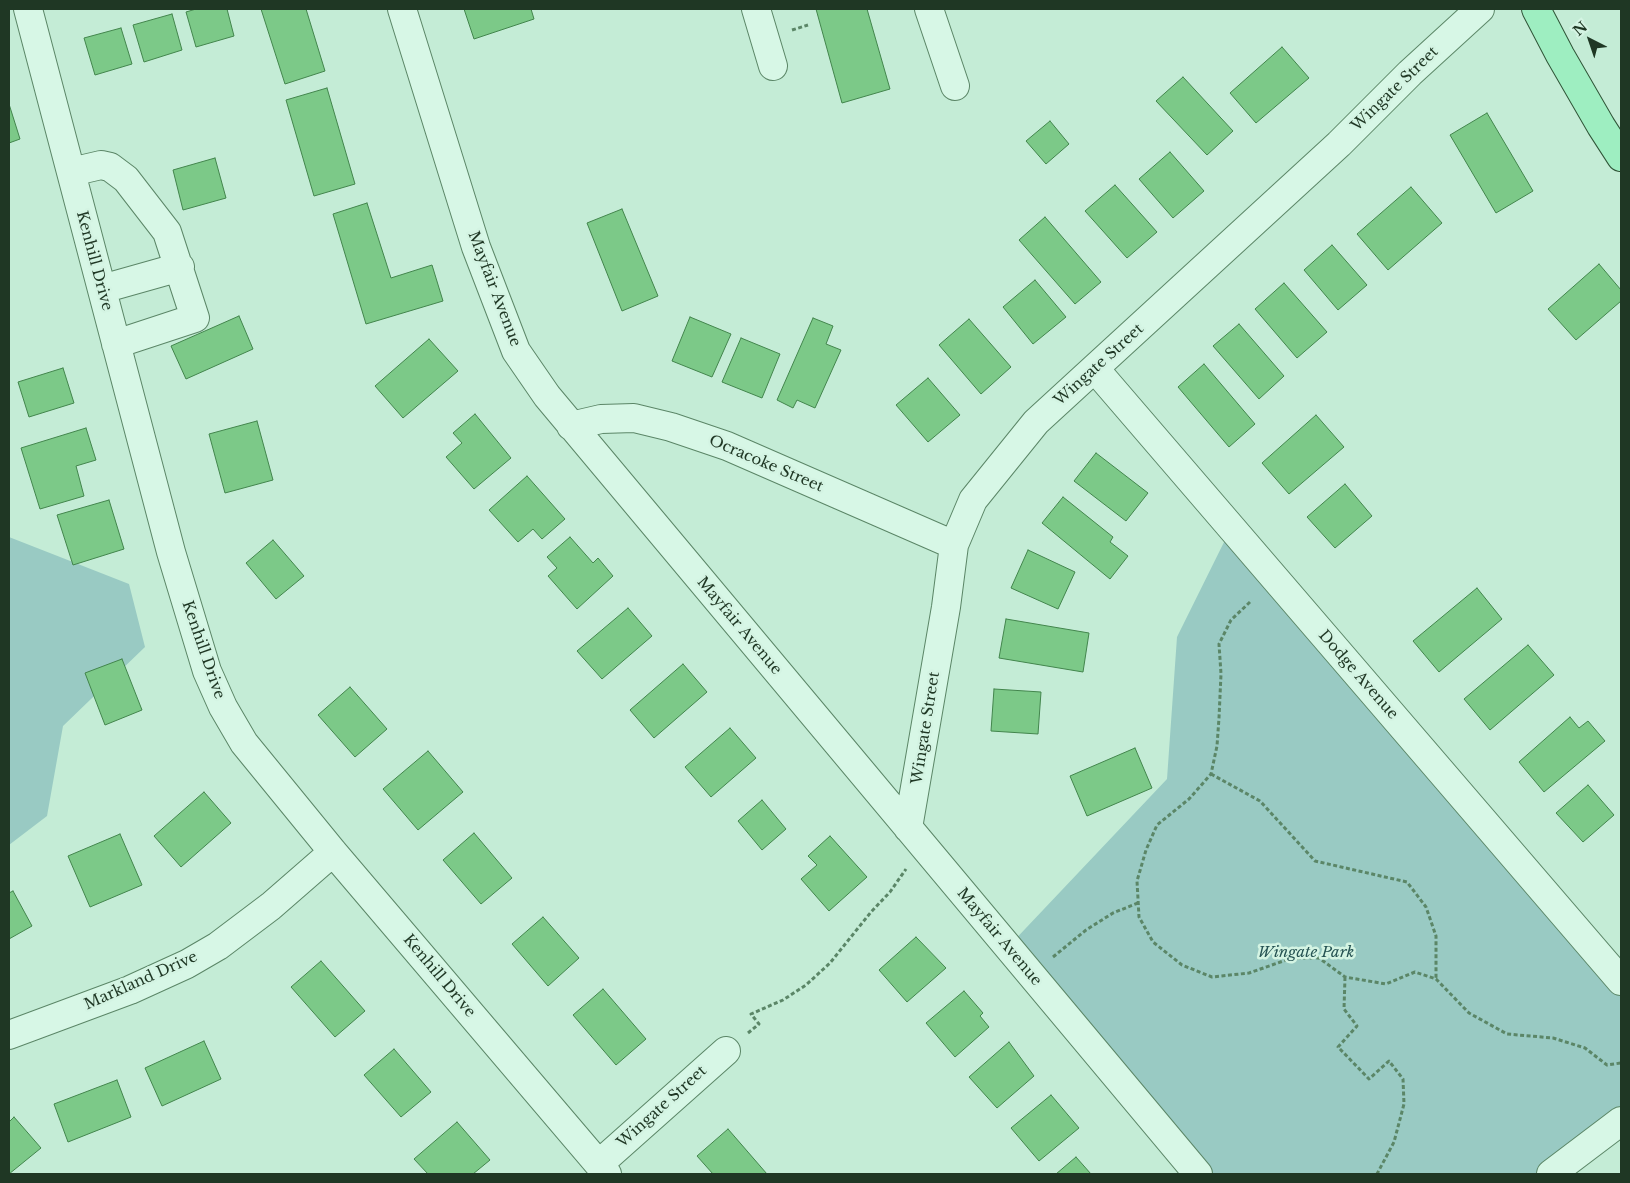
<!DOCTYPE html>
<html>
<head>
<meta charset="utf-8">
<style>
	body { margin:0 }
	#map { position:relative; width:1630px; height:1183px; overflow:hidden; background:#c4ecd6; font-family:"Libre Baskerville",serif }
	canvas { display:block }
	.frame { position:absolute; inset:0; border:10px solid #1f3724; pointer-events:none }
	.north { position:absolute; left:1565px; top:15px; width:50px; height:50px; -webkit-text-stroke:4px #d4f4e3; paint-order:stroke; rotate:319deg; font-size:14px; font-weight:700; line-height:20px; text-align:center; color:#1f3724 }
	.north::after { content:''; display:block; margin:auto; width:18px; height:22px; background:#1f3724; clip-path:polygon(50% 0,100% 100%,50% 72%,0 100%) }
</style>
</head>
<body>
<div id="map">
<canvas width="1630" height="1183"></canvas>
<div class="frame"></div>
<div class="north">N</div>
</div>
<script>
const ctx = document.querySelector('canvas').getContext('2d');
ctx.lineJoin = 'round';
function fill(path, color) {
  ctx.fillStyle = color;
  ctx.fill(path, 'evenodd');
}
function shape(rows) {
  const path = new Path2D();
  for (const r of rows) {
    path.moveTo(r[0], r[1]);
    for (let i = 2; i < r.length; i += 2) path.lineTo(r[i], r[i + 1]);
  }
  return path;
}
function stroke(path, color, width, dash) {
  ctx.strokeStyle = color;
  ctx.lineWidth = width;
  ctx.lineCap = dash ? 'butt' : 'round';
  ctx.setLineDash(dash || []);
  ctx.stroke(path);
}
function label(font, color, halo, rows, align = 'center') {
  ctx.font = font + ' "Libre Baskerville",serif';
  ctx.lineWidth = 5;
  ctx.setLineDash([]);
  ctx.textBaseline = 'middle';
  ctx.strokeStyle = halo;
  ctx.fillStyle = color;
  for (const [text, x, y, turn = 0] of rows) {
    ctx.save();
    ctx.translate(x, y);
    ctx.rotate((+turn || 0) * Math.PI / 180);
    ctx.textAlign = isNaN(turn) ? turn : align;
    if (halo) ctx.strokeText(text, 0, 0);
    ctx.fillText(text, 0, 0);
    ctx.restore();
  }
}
fill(shape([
	[1231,528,1621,981,1621,1121,1551,1174,1198,1174,1008,947,1167,779,1177,637],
	[9,537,129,584,145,647,63,726,47,816,9,845]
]), '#99cac3');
const building = shape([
	[196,9,227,9,234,36,196,47,186,12,196,9],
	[261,9,306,9,325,71,285,84,261,9],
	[464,9,531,9,534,19,474,39,464,9],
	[816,9,867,9,890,89,842,103,816,9],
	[172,14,182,50,144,62,133,25,172,14],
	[121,28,132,64,95,75,84,38,121,28],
	[1282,47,1309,78,1256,123,1230,93,1282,47],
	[1183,77,1233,131,1207,155,1156,101,1183,77],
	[327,88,355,184,314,196,286,100,327,88],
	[9,104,20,139,9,143,9,104],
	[1487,113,1533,191,1496,213,1450,135,1487,113],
	[1050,121,1069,144,1046,164,1026,141,1050,121],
	[1170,152,1204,191,1173,218,1139,179,1170,152],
	[215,158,226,198,183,210,173,170,215,158],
	[1115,185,1157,232,1127,258,1085,211,1115,185],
	[1411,187,1442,223,1388,270,1357,234,1411,187],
	[367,203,391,278,432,265,443,301,366,324,333,214,367,203],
	[622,209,658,296,622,311,587,223,622,209],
	[1045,217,1101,282,1075,304,1019,240,1045,217],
	[1332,245,1367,285,1338,310,1304,270,1332,245],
	[1599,264,1621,290,1621,301,1576,340,1548,309,1599,264],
	[1035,280,1066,317,1033,344,1003,307,1035,280],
	[1284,283,1327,332,1297,358,1255,309,1284,283],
	[239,316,253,349,186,379,171,346,239,316],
	[690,317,731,334,712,377,672,361,690,317],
	[813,318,833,326,826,344,841,350,815,408,797,400,793,408,777,400,813,318],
	[969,319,1011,367,981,394,939,345,969,319],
	[1239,324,1284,376,1259,399,1213,346,1239,324],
	[741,338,780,354,762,398,722,382,741,338],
	[429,339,458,371,403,418,375,386,429,339],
	[1204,364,1255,424,1229,447,1178,387,1204,364],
	[63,368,74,403,29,417,18,382,63,368],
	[928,378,960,415,928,442,896,405,928,378],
	[475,414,511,458,474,489,446,457,462,443,453,433,475,414],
	[1316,415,1344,447,1289,494,1262,463,1316,415],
	[257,421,273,480,225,493,209,434,257,421],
	[86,428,96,460,76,466,84,496,40,509,21,448,86,428],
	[1096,453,1148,493,1126,521,1074,481,1096,453],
	[527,476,565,519,542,539,533,529,518,542,489,510,527,476],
	[1345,484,1372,516,1335,548,1307,517,1345,484],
	[1063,497,1113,537,1110,542,1128,556,1110,579,1042,523,1063,497],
	[109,500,124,549,73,565,57,515,109,500],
	[570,537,593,563,598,558,613,576,577,609,548,576,557,568,547,557,570,537],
	[273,540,304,576,276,599,246,563,273,540],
	[1028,550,1075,572,1058,609,1011,588,1028,550],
	[1477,588,1502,619,1439,672,1413,641,1477,588],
	[628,608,652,636,602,679,577,651,628,608],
	[1006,619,1089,633,1083,672,999,658,1006,619],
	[1528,645,1554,675,1490,730,1464,699,1528,645],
	[122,659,142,710,105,725,85,673,122,659],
	[683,664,707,692,654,738,630,710,683,664],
	[350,687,387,729,355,757,318,715,350,687],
	[994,689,1041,692,1038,734,991,731,994,689],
	[1570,717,1579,728,1588,721,1605,741,1544,792,1519,762,1570,717],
	[730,728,756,758,711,797,685,767,730,728],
	[1135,748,1152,788,1087,816,1070,776,1135,748],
	[428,751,463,792,418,830,383,789,428,751],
	[1588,785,1614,815,1583,842,1556,813,1588,785],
	[204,792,231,823,181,867,154,836,204,792],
	[762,800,786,829,762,850,738,821,762,800],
	[474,833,512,878,481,904,443,860,474,833],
	[120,834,142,885,90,907,68,856,120,834],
	[830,836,867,877,829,911,801,879,817,865,808,856,830,836],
	[13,891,32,926,9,939,9,893,13,891],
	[543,917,579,958,548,986,512,944,543,917],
	[916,937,946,968,907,1002,879,970,916,937],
	[321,961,365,1011,335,1037,291,987,321,961],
	[603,989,646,1039,616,1065,573,1015,603,989],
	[964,991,983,1013,980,1016,989,1027,955,1057,926,1023,964,991],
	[204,1041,221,1079,162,1106,145,1068,204,1041],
	[1009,1042,1034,1076,997,1108,969,1077,1009,1042],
	[394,1049,431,1092,401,1117,364,1075,394,1049],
	[117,1080,131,1117,68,1142,54,1104,117,1080],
	[1051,1095,1079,1128,1039,1161,1011,1128,1051,1095],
	[14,1117,41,1148,9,1174,9,1122,14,1117],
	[457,1122,490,1160,473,1174,428,1174,414,1159,457,1122],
	[728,1129,767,1174,713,1174,697,1156,728,1129],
	[1076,1157,1091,1174,1056,1174,1076,1157]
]);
fill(building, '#7cc988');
stroke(building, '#42854c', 1);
const minor = shape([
	[28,9,171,552,207,671,223,707,244,743,333,852,607,1174],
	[402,9,476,247,516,351,547,396,1198,1174],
	[756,9,773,66],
	[929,9,955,86],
	[71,172,101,165,110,167,126,179,167,232,195,318,116,344],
	[102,289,180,267],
	[1095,369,1621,981],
	[571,426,601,419,634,418,671,427,727,446,954,545],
	[908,828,946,607,954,545,973,500,1036,422,1339,144,1410,73,1480,9],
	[9,1035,130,990,187,964,218,946,271,906,333,852],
	[599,1164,726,1051],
	[1551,1174,1621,1121]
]);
const major = shape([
	[1536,9,1560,55,1601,126,1621,157]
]);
stroke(minor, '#5b8667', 30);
stroke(major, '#2f5437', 30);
stroke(shape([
	[792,30,808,25],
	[1250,602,1231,620,1219,644,1221,674,1219,718,1217,746,1211,774,1189,799,1157,825,1146,850,1137,881,1139,917,1153,942,1182,965,1212,977,1249,973,1292,958,1319,958,1345,977,1386,984,1415,972,1436,979,1469,1013,1507,1034,1553,1038,1585,1048,1607,1065,1621,1063],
	[1211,774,1260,801,1315,861,1407,882,1426,907,1436,936,1436,979],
	[1053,957,1086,930,1113,913,1138,903],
	[1345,977,1344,1009,1357,1026,1338,1047,1369,1079,1389,1061,1403,1079,1404,1104,1394,1142,1377,1174],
	[748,1033,759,1024,751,1014,783,1000,806,985,830,963,871,912,890,892,906,869]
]), '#5b8667', 3, [4, 2.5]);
stroke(minor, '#d7f7e6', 28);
stroke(major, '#9eeec1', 28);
label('15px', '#1f3724', '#d4f4e3', [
	["Wingate Street",1395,89,-44],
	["Kenhill Drive",94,261,75],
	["Mayfair Avenue",494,289,69],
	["Wingate Street",1099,365,-42],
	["Ocracoke Street",766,464,23],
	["Mayfair Avenue",739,626,50],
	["Kenhill Drive",203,650,71],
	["Dodge Avenue",1358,675,49],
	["Wingate Street",926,728,-81],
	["Mayfair Avenue",999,937,50],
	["Kenhill Drive",439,976,50],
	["Markland Drive",141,981,-24],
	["Wingate Street",662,1107,-42]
]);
label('italic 15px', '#265353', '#d4f4e3', [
	["Wingate Park",1306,953]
]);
</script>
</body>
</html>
